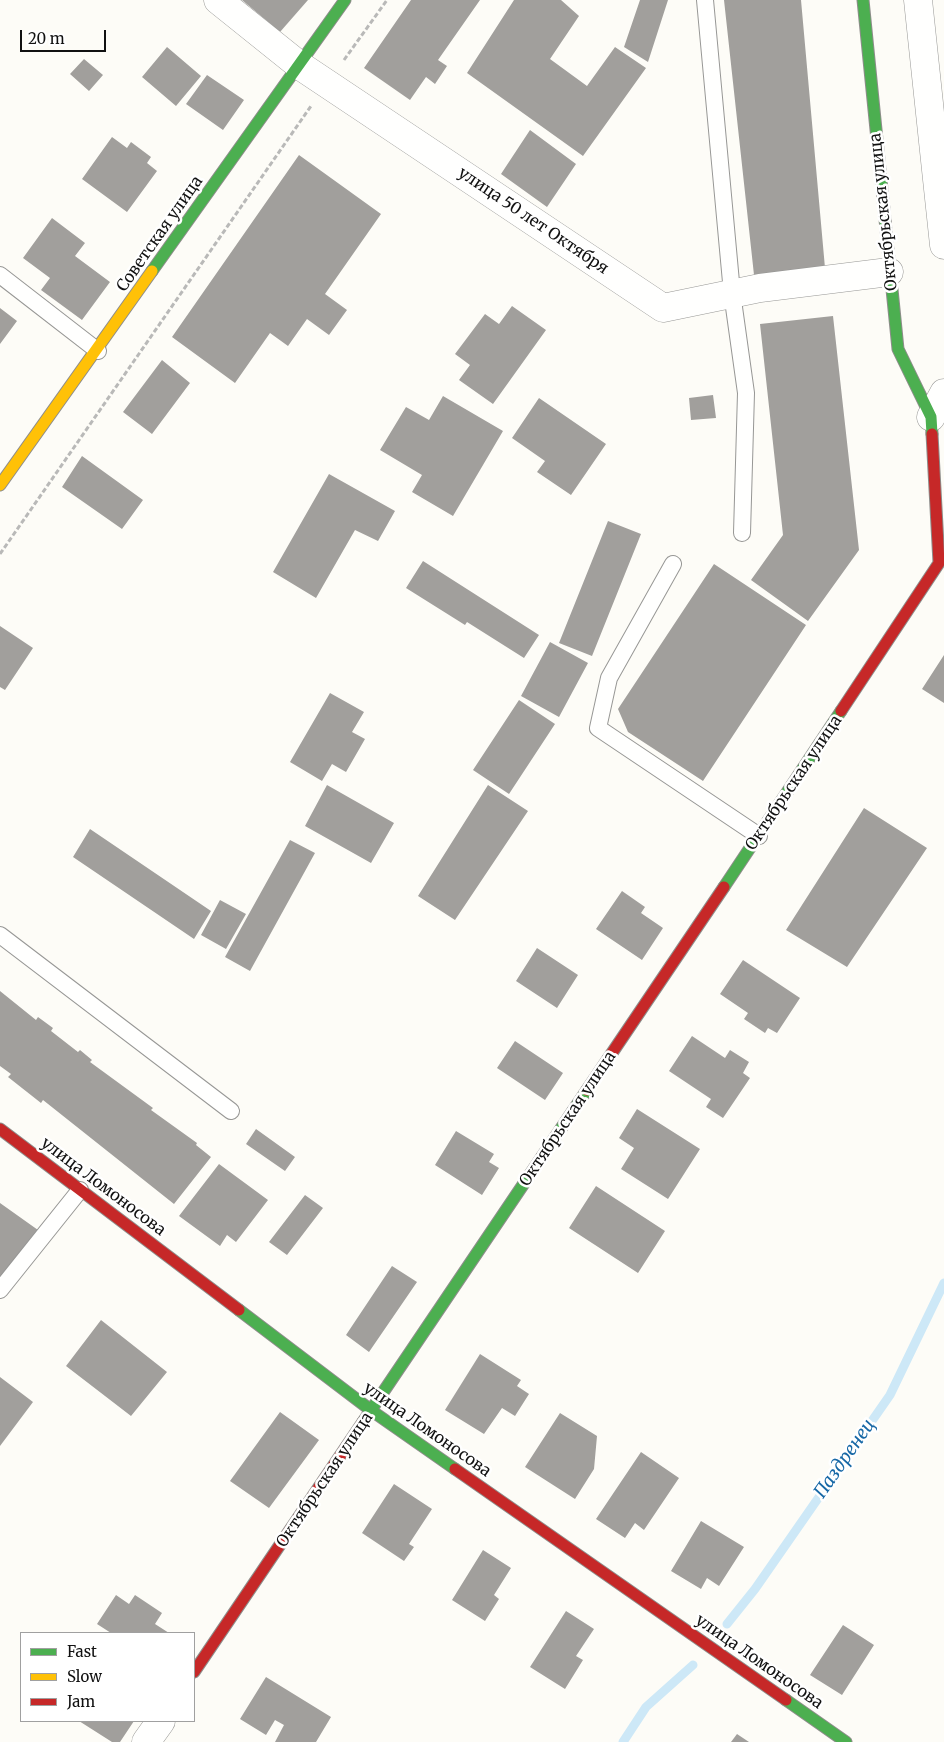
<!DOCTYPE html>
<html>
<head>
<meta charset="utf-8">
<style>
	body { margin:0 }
	#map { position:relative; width:944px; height:1742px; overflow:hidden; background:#fdfcf7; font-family:Merriweather,serif }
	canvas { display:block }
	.legend { position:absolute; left:20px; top:1632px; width:175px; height:90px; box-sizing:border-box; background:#fff; border:1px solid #a0a0a0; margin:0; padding:6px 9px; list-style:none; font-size:15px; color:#111 }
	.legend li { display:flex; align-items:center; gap:10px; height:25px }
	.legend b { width:25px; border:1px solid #a0a0a0 }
	.scale { position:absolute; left:20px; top:30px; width:86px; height:22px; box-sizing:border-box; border:2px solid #111; border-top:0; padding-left:6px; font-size:15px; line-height:18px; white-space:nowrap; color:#111; -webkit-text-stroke:4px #fff; paint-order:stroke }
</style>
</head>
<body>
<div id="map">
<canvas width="944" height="1742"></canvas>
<ul class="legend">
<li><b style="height:6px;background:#4caf50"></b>Fast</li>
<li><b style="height:6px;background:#ffc107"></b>Slow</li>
<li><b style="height:6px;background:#c62828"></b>Jam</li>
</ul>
<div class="scale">20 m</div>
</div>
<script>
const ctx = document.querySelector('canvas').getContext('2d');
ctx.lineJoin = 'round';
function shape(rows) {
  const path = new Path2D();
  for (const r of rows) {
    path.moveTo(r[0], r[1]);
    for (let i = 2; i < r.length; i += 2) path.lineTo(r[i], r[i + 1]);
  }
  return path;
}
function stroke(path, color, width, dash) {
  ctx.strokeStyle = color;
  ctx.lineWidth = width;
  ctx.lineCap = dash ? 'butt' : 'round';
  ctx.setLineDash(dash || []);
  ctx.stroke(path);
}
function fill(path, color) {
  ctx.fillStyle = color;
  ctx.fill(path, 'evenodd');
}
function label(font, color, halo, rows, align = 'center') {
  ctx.font = font + ' Merriweather,serif';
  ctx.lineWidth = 5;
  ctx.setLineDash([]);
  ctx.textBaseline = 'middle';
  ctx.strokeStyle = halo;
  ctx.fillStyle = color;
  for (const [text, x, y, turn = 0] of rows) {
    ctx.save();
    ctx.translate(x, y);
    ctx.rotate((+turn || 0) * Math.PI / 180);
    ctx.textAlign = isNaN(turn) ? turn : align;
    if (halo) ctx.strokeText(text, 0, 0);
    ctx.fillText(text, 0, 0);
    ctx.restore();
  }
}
stroke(shape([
	[727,1624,755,1589,890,1395,944,1283],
	[623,1742,646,1707,693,1665]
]), '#cde8f7', 9);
fill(shape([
	[242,0,308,0,280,32],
	[411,0,480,0,438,60,447,66,435,84,426,77,410,100,364,68],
	[514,0,561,0,579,16,550,59,587,86,615,47,646,68,583,156,467,73],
	[640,0,668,0,648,62,624,47],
	[724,0,801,0,825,268,754,275],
	[167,47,201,76,176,106,142,77],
	[84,59,103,75,89,91,70,74],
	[207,75,244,100,223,130,186,104],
	[530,130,576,164,547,207,501,174],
	[112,137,127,148,131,142,151,157,147,163,157,171,127,212,82,179],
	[299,155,381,214,325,294,347,310,329,335,307,319,288,346,270,333,235,383,172,337],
	[52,218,85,243,75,256,110,282,82,320,41,290,50,278,23,258],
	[512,306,546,330,493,404,459,380,470,365,455,354,485,314,499,324],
	[0,308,17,321,0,344],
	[833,316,859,550,808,621,751,580,783,535,760,324],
	[162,360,190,383,152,434,123,412],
	[713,395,716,418,691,420,689,398],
	[443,396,503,431,453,516,412,492,422,475,380,450,406,407,429,420],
	[539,398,606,444,571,495,537,472,545,461,512,438],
	[82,456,143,500,122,529,62,487],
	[329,474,395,511,378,541,355,530,316,598,273,572],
	[608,521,641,534,592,656,559,643],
	[423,561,539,635,524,658,467,622,465,625,406,588],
	[714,564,806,625,703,781,628,732,618,709],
	[0,626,33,648,5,690,0,687],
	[550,642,588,663,559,717,521,696],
	[944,655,944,703,922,689],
	[330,693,364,712,352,732,365,739,346,772,332,764,322,781,290,762],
	[519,700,555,724,509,794,473,770],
	[327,785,394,823,371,863,305,826],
	[488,785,528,811,455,920,418,896],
	[864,808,927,848,847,967,786,930],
	[90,829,211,911,194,939,73,857],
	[290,840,315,853,250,971,225,957],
	[622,891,645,907,641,913,663,928,642,960,596,929],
	[220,900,246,914,226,949,201,935],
	[537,948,578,975,557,1008,516,981],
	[743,960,800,998,777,1033,768,1028,765,1033,744,1019,748,1013,720,994],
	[0,991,36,1020,38,1017,53,1028,51,1031,78,1052,80,1050,92,1060,90,1062,153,1108,151,1110,197,1143,196,1145,211,1157,174,1204,43,1100,41,1103,8,1077,11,1074,0,1066],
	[692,1036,725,1058,730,1050,749,1062,743,1073,750,1078,723,1118,706,1107,711,1099,669,1071],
	[515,1041,563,1073,545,1100,497,1068],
	[637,1109,700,1149,668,1199,621,1169,634,1148,619,1138],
	[256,1129,295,1157,285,1171,246,1144],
	[456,1131,494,1154,489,1162,499,1168,482,1195,435,1165],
	[219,1164,268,1200,236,1242,227,1235,220,1246,179,1216],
	[596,1186,665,1231,638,1273,569,1228],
	[305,1195,323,1208,287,1255,269,1242],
	[0,1203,38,1230,0,1283],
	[392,1266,417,1282,369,1352,346,1335],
	[101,1320,167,1372,131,1416,66,1366],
	[480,1354,521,1380,517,1386,529,1394,515,1416,502,1408,484,1434,445,1410],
	[0,1377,33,1402,0,1446],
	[280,1412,319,1440,269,1508,230,1481],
	[560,1413,597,1436,594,1469,575,1499,525,1467],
	[641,1452,679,1478,644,1530,635,1523,625,1538,596,1519],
	[394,1484,432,1509,409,1544,414,1547,404,1561,362,1533],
	[701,1521,744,1547,719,1586,707,1578,701,1589,671,1571],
	[483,1550,511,1568,494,1595,499,1599,485,1621,452,1600],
	[116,1595,129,1604,135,1595,162,1613,155,1624,169,1633,111,1633,97,1624],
	[566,1611,594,1629,576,1656,583,1660,565,1689,530,1667],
	[843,1625,874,1645,842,1695,810,1675],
	[266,1677,331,1717,316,1742,275,1742,284,1725,275,1720,266,1735,240,1719],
	[79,1721,134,1721,120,1742,112,1742],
	[737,1734,749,1742,731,1742]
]), '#a19f9c');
const lane = shape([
	[705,0,732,293,746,393,742,533],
	[0,275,98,351],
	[673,564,609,678,598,728,759,836],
	[0,935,231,1111],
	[0,1290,80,1190]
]);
const street = shape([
	[218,0,299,65,663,308,760,288,889,272],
	[918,0,944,245],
	[931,417,944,393],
	[146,1742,161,1721]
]);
const fast = shape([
	[863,0,898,349,931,417,932,434],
	[152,271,345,0],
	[724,887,841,711],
	[239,1310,372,1411,455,1469],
	[363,1422,587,1090],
	[786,1700,846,1742]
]);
const slow = shape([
	[0,485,152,271]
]);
const jam = shape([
	[841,711,939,563,932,434],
	[587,1090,724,887],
	[0,1129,239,1310],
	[455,1469,786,1700],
	[194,1672,363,1422]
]);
stroke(lane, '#979795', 18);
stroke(street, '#979795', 29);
stroke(fast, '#8e8d8b', 13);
stroke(slow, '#8e8d8b', 13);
stroke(jam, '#8e8d8b', 13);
stroke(shape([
	[344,60,387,0],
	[0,554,311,106]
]), '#b9b9b8', 3, [5, 2.5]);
stroke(lane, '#fffffe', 16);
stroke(street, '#fffffe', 28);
stroke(fast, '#4caf50', 11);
stroke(slow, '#ffc107', 11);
stroke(jam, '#c62828', 11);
label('16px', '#111', '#fff', [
	["Октябрьская улица",884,212,-96],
	["улица 50 лет Октября",533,221,34],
	["Советская улица",160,234,-55],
	["Октябрьская улица",794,783,-56],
	["Октябрьская улица",568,1119,-56],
	["улица Ломоносова",103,1187,37],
	["улица Ломоносова",427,1430,35],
	["Октябрьская улица",325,1480,-56],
	["улица Ломоносова",759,1662,35]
]);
label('italic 18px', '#1768a6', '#fff', [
	["Паздренец",845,1459,-55]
]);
</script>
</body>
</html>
